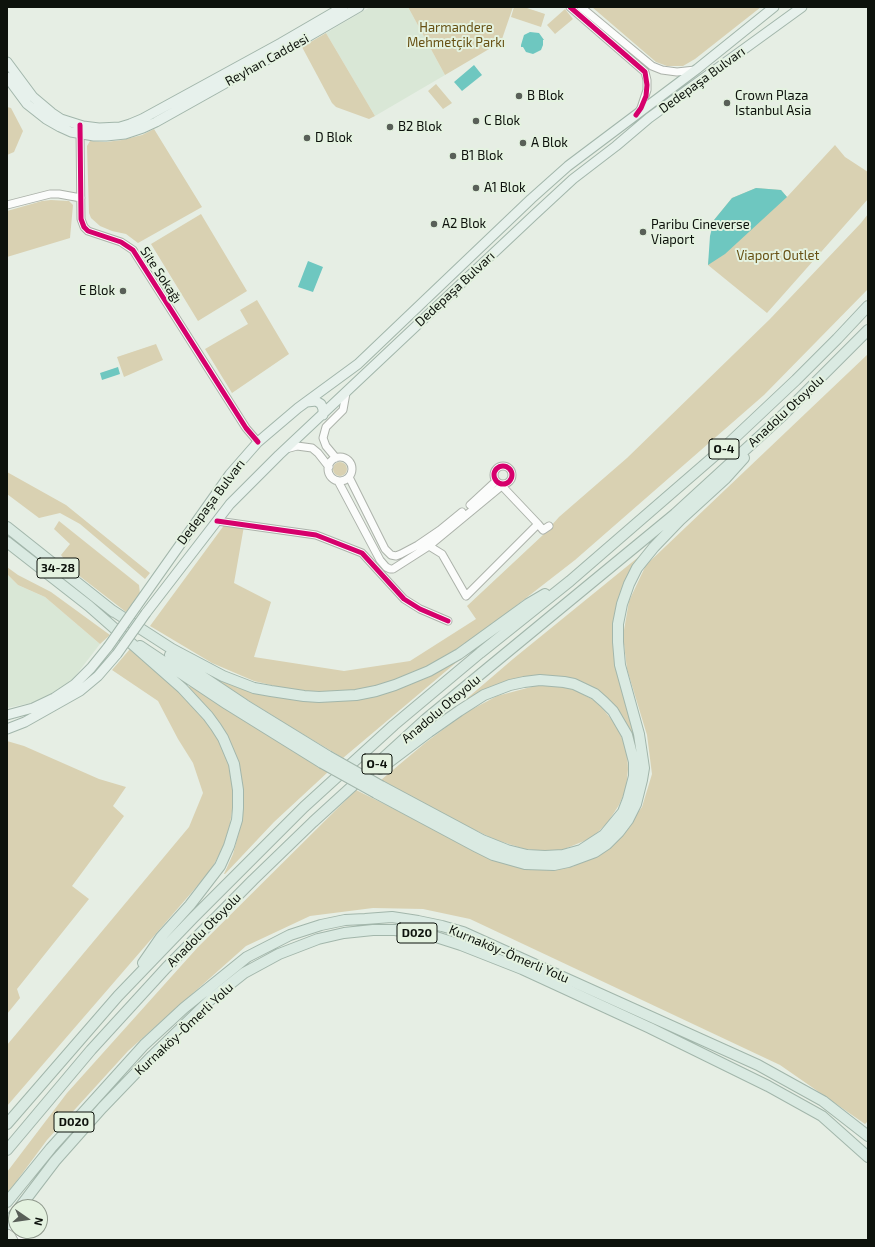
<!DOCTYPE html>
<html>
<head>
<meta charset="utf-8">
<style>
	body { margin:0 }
	#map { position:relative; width:875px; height:1247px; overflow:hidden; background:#e6eee4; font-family:"Exo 2",sans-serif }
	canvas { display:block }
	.frame { position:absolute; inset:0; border:8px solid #0d120c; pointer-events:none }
	.north { position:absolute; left:8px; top:1199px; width:40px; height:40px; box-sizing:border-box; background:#e4f2e0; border:1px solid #8e988b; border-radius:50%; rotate:103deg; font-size:11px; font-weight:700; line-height:16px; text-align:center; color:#0d120c }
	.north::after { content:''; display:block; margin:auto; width:14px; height:18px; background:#595f58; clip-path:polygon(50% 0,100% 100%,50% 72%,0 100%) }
</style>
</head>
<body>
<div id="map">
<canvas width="875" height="1247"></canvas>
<div class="frame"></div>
<div class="north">N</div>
</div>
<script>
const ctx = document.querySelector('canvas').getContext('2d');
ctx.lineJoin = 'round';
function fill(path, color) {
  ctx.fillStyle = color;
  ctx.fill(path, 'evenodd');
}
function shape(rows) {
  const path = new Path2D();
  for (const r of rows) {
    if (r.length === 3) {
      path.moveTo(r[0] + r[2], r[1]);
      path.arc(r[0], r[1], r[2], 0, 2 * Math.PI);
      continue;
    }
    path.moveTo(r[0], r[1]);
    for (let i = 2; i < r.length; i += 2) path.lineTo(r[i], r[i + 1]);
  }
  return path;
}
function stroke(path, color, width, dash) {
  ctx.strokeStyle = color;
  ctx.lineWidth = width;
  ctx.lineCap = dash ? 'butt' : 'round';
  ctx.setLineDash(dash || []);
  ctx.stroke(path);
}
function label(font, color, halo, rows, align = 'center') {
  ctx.font = font + ' "Exo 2",sans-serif';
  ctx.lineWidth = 4;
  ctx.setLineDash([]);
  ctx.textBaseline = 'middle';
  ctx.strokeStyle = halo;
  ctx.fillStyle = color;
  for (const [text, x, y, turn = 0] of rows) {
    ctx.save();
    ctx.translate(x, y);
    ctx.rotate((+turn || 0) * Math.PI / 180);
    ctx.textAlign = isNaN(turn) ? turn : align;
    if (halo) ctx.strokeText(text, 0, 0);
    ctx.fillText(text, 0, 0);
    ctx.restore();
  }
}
fill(shape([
	[370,7,408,7,445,75,375,116,326,33],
	[7,574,18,585,45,597,100,644,73,679,54,695,31,703,7,708]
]), '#d9e7d6');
fill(shape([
	[408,7,513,7,501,42,445,75],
	[514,7,524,7,545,14,541,27,511,17],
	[592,7,761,7,695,59,683,66,667,66,656,62],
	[565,9,573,19,555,34,547,25],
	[326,33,375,116,369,119,336,107,332,103,302,47],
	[436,84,452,103,443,109,428,91],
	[7,107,11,108,23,131,14,152,7,155],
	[154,129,202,207,138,243,126,234,112,231,100,226,91,218,89,213,87,146,90,141,106,142,122,140,142,135],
	[835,145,845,157,868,172,868,199,767,313,708,265,714,220,732,198,756,188,781,190,787,197],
	[51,200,69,201,73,205,70,238,7,257,7,211,42,201],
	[201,214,247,291,198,321,151,244],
	[868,214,868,289,764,395,575,560,463,647,415,674,371,688,337,693,292,690,254,681,212,663,150,626,225,524,244,526,234,583,271,602,254,657,344,671,410,661,476,619,467,606,544,534,559,517,627,458,770,319,861,223],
	[257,300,289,354,232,393,205,349,248,324,240,310],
	[156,344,163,360,124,377,117,357],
	[868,354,868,1121,865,1124,780,1065,470,919,423,909,373,908,310,916,246,946,128,1051,47,1140,7,1194,7,1172,67,1093,198,947,356,790,487,855,534,868,572,867,614,844,642,807,652,774,647,735,627,669,623,636,629,601,646,565],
	[340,469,7],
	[7,472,66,505,150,573,145,579,80,524,60,513,39,518,7,494],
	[59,521,139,585,140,594,126,612,73,571,61,555,70,544,54,529],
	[652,546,641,558,614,631,635,737,634,738,619,713,558,677,464,701,513,659],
	[7,567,18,575,51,592,110,635,100,644,45,597,18,585,7,574],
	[130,649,188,700,202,715,221,743,232,769,233,805,230,824,223,847,211,870,7,1106,7,1045,189,827,203,793,193,763,178,739,158,701,112,670],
	[458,661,343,758,286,724,195,667,226,682,306,700,425,677],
	[532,685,564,686,579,692,597,702,612,720,620,733,627,751,628,769,626,789,619,805,608,822,598,832,589,839,562,850,545,851,525,849,496,840,473,829,414,799,381,780,425,743,465,713,497,696,531,687],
	[190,686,328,772,274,822,225,874,224,874,233,854,242,821,243,802,243,788,239,768,188,688],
	[7,741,24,746,99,779,126,787,113,806,124,816,72,886,89,899,17,989,20,998,7,1014]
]), '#d9d1b2');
fill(shape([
	[530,32,539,33,544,40,543,40,543,45,541,50,533,54,526,52,523,47,521,47,521,45,524,35],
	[474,65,482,75,462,91,454,82],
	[756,188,781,190,787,197,725,254,708,265,710,236,714,220,732,198],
	[308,261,323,267,313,292,298,287],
	[118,367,120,374,102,380,100,373]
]), '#6ec7c0');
const minor = shape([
	[570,7,645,72,647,80,647,90,641,108,638,113],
	[581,7,652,66,662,70,677,72,695,70],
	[80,129,81,219,84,227,88,231,121,242,133,250,246,428,258,442],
	[7,205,50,194,59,194,81,198],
	[286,449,297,446,312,448,318,453,329,467],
	[340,469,12],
	[336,458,326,446,323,438,326,427,343,410,346,393],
	[503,475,9],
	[349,477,385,549,391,555,396,556,401,554,418,545,440,530,462,512],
	[338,481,380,560,386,567,390,569,393,569,429,546,504,484],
	[502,486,538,524],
	[470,505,496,481],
	[217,521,316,535,362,553,404,599,420,609,448,621],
	[429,546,442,554,466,596,538,524,543,530,549,526],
	[7,1223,16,1229],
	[18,1231,23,1240]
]);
const major = shape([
	[7,62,33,97,52,113,61,119,83,126,99,128,120,127,130,124,142,119,281,43,343,7],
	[7,77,27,104,46,119,60,127,71,132,94,136,106,136,125,134,143,128,156,122,297,43,359,7],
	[307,402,316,401,321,404,323,409,323,415],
	[136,607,230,474,258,442,298,408,358,364,531,199,568,166,697,69,774,7],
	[146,613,230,504,279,455,533,216,573,179,616,146,649,118,802,7],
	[7,715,33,708,54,698,75,684,91,668,108,647],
	[7,729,25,722,80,691,98,676,117,654]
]);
const highway = shape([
	[7,527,114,612],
	[7,542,89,606,182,688,208,716,216,727,223,738,234,764,238,790,238,808,237,820,229,846,220,866,190,905,161,937,143,963],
	[110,609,172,649,223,676,254,688,271,691,304,696,319,697,356,695,376,691,395,685,429,671,459,654,528,604,545,594],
	[140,646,227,704,322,763],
	[170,655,245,705,328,756],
	[380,769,429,732,459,711,484,695,510,685,524,682,540,680,564,682,574,684,595,694,604,702,613,711,627,735,634,762,634,776,628,799,623,812,604,835,581,850,563,855,545,856,527,855,507,850,482,840,381,786],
	[376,793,477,847,493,855,525,864,554,865,568,862,595,852,607,844,619,832,628,820,636,804,642,780,644,768,639,734,620,665,618,642,618,624,622,604,629,584,637,568,654,547,680,520,726,478,744,458],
	[7,1124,118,996,193,918,304,807,394,725,480,653,570,581,727,445,796,380,837,339,868,306],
	[7,1150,91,1050,166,968,253,880,313,822,426,719,675,514,783,415,868,330],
	[7,1202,51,1148,144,1045,184,1008,247,957,290,935,321,925,345,920,365,919,392,917,418,921,442,926,463,932,758,1065,823,1101,868,1136],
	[20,1207,55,1161,102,1108,152,1056,210,1000,244,973,279,954,318,939,344,933,373,930,395,930,436,937,461,945,522,969,650,1028,768,1086,822,1116,868,1157],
	[7,1224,16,1212]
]);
stroke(minor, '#acb2aa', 9);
stroke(major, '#a2b6ab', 11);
stroke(highway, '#a2b6ab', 12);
stroke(minor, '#fbfcfb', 7);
stroke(major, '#e7f1ec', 9);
stroke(highway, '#daeae2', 10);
const majorBridge = shape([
	[108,647,136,607],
	[117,654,146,613]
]);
const highwayBridge = shape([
	[328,756,381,786],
	[322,763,376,793]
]);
stroke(majorBridge, '#a2b6ab', 11, []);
stroke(highwayBridge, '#a2b6ab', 12, []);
stroke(majorBridge, '#e7f1ec', 9);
stroke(highwayBridge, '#daeae2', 10);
stroke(shape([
	[570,7,645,72,647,85,646,96,641,108,636,115],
	[80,125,81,219,84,227,88,231,121,242,133,250,246,428,258,442],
	[503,475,9],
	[217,521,316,535,362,553,404,599,420,609,448,621]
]), '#d6006c', 5);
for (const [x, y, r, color] of [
	[519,96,4,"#595f58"],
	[727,103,4,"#595f58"],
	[476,121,4,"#595f58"],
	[390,127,4,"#595f58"],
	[307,138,4,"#595f58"],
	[523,143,4,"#595f58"],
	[453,156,4,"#595f58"],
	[476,188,4,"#595f58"],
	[434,224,4,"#595f58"],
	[643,232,4,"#595f58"],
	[123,291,4,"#595f58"]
]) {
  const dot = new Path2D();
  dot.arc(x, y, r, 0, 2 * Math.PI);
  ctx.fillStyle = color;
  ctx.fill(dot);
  stroke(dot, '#e4f2e0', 1.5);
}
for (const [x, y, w] of [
	[724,449,30],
	[58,568,42],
	[377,764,30],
	[417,933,40],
	[74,1122,40]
]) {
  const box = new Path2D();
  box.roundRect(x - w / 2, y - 10, w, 20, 3);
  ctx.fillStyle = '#e4f2e0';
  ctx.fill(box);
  stroke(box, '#0d120c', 1);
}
label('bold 12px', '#0d120c', null, [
	["O-4",724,449],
	["34-28",58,568],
	["O-4",377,764],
	["D020",417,933],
	["D020",74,1122]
]);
label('13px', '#675013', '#e4f2e0', [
	["Harmandere",456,28],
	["Mehmetçik Parkı",456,43],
	["Viaport Outlet",778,256]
]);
label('13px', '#0d120c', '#e4f2e0', [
	["Reyhan Caddesi",267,60,-29],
	["Dedepaşa Bulvarı",702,80,-36],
	["Site Sokağı",161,275,57],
	["Dedepaşa Bulvarı",455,289,-43],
	["Anadolu Otoyolu",786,411,-43],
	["Dedepaşa Bulvarı",211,502,-53],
	["Anadolu Otoyolu",441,709,-40],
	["Anadolu Otoyolu",204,930,-45],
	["Kurnaköy-Ömerli Yolu",509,954,23],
	["Kurnaköy-Ömerli Yolu",184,1029,-43]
]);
label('13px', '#0d120c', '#e4f2e0', [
	["B Blok",527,96],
	["Crown Plaza",735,96],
	["Istanbul Asia",735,111],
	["C Blok",484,121],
	["B2 Blok",398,127],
	["D Blok",315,138],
	["A Blok",531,143],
	["B1 Blok",461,156],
	["A1 Blok",484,188],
	["A2 Blok",442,224],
	["Paribu Cineverse",651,225],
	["Viaport",651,240],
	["E Blok",115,291,"right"]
], 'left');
</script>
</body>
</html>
